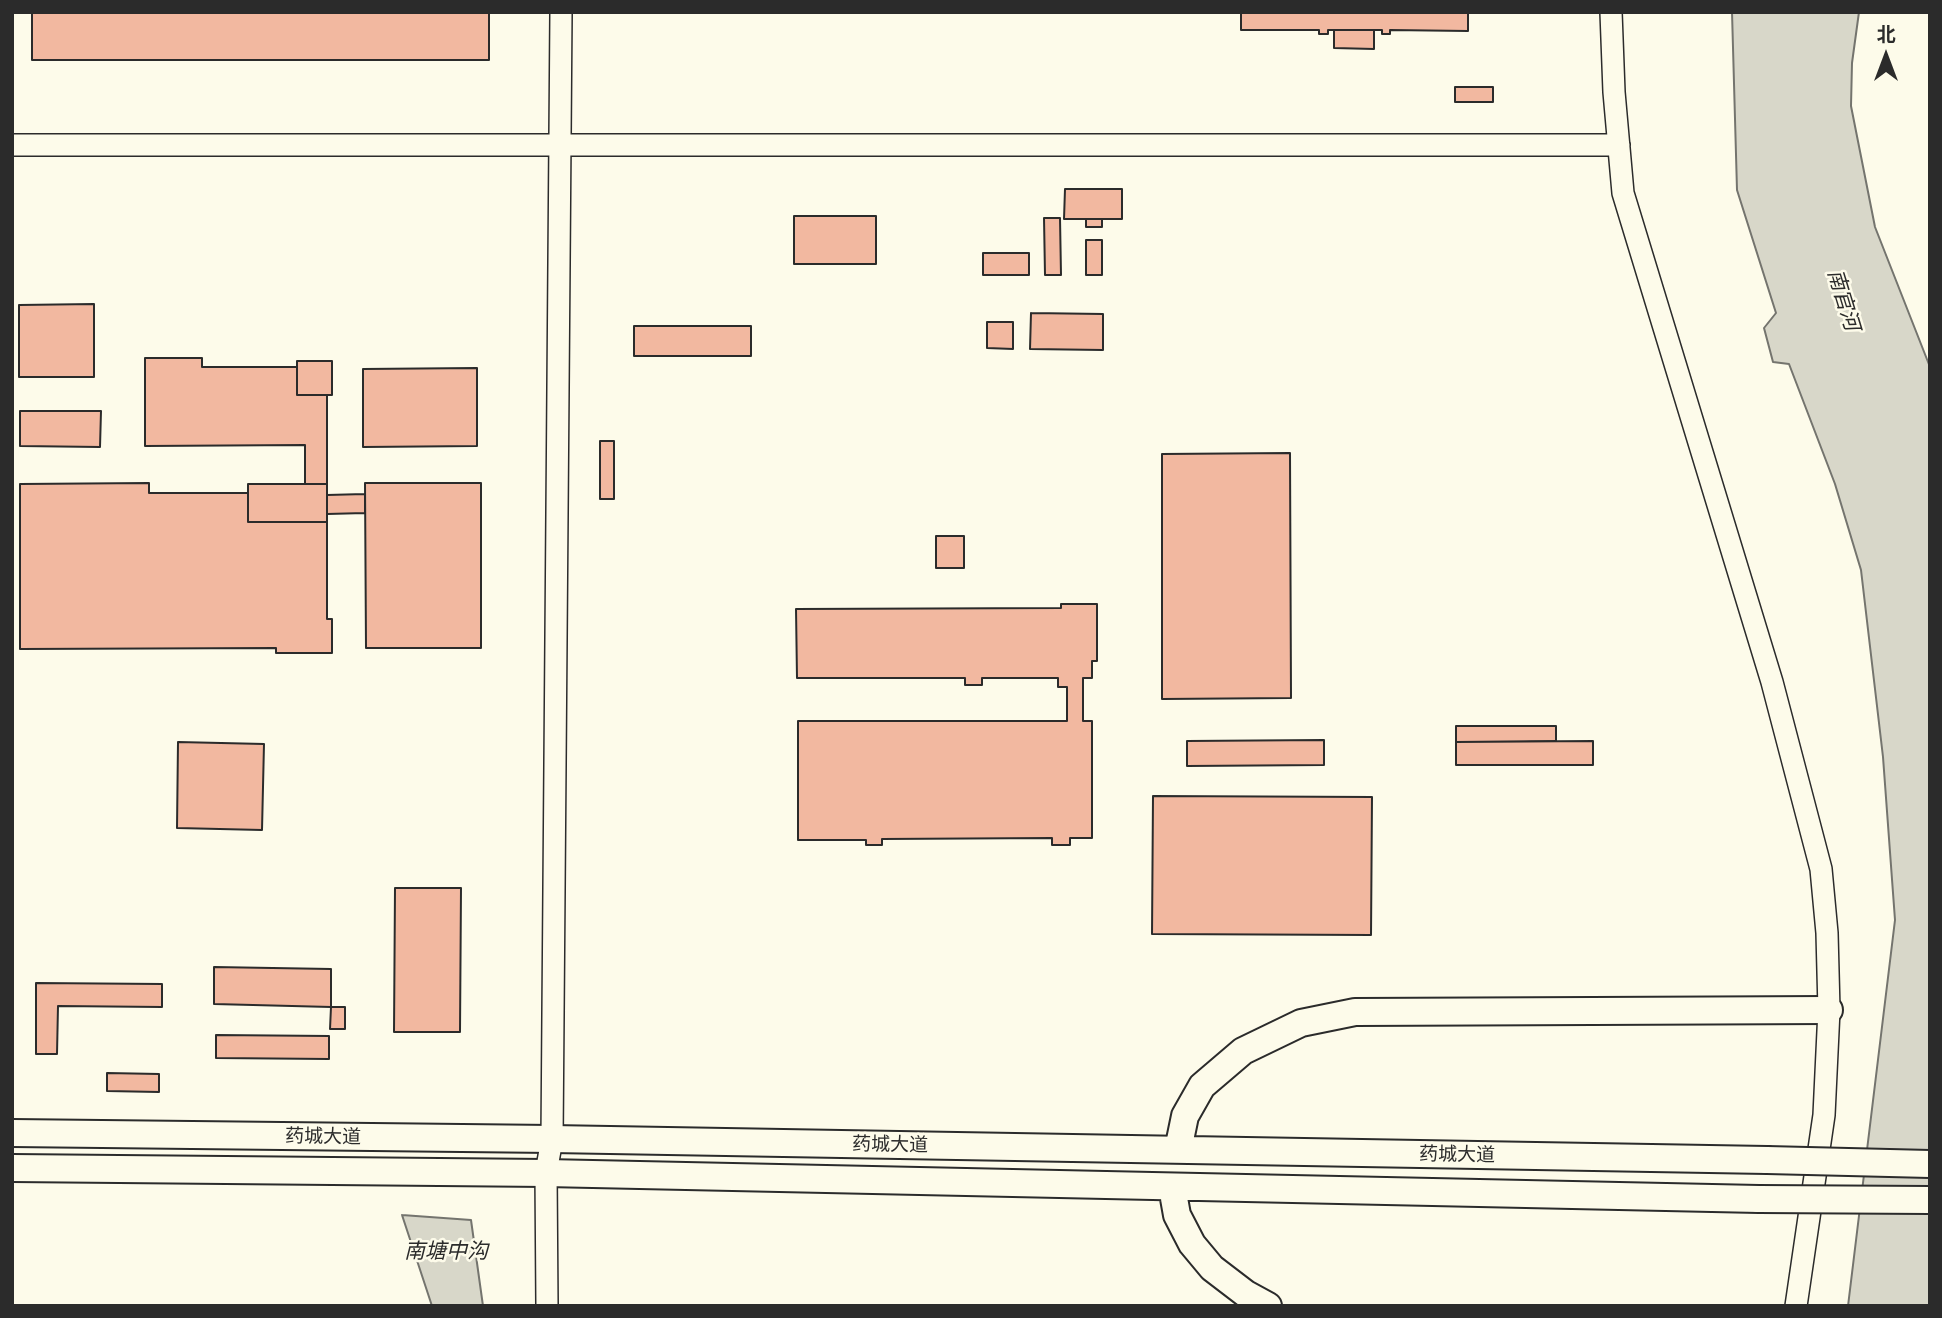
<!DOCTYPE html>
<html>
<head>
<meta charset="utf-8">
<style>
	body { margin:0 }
	#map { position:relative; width:1942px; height:1318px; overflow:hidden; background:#fdfbea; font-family:"Work Sans","Noto Sans SC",sans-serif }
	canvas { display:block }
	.frame { position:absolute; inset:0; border:14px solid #2b2b2b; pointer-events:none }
	.north { position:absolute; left:1851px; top:21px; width:70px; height:70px; -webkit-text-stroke:5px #fdfbea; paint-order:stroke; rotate:0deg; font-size:19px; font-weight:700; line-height:28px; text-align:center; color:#2b2b2b }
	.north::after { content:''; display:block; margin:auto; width:24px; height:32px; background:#2b2b2b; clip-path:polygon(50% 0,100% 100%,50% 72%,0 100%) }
</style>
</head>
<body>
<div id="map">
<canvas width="1942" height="1318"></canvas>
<div class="frame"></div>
<div class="north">北</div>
</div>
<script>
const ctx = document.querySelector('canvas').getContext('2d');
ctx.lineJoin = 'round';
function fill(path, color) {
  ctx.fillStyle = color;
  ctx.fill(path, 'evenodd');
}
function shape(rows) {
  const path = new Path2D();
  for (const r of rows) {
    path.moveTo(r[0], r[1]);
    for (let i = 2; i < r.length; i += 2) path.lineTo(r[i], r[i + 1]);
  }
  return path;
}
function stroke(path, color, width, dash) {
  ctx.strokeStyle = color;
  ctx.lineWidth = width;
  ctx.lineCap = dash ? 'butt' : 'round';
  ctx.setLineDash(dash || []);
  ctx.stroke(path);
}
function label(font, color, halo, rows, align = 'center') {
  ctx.font = font + ' "Work Sans","Noto Sans SC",sans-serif';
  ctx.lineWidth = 5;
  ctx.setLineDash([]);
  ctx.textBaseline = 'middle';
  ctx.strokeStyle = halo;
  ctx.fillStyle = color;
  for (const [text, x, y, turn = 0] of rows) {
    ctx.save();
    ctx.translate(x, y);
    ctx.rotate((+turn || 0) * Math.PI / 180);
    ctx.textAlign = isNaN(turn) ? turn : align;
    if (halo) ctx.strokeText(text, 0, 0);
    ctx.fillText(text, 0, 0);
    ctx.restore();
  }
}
const water = shape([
	[1732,12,1859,12,1852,63,1851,106,1875,227,1930,367,1930,1306,1848,1306,1895,920,1883,757,1861,570,1835,484,1789,364,1773,362,1764,328,1776,313,1737,190,1732,12],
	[402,1215,471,1220,483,1306,432,1306,402,1215]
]);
fill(water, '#d8d7c9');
stroke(water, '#74746e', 2);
const building = shape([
	[32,12,489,12,489,60,32,60,32,12],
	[1241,12,1468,12,1468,31,1390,30,1390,34,1382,34,1382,30,1328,30,1328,34,1319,34,1319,30,1241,30,1241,12],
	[1334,30,1374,30,1374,49,1334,48,1334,30],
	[1455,87,1493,87,1493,102,1455,102,1455,87],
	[1065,189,1122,189,1122,219,1064,219,1065,189],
	[794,216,876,216,876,264,794,264,794,216],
	[1044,218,1060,218,1061,275,1045,275,1044,218],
	[1086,219,1102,219,1102,227,1086,227,1086,219],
	[1086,240,1102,240,1102,275,1086,275,1086,240],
	[983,253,1029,253,1029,275,983,275,983,253],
	[94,304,94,377,19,377,19,305,94,304],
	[1031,313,1103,314,1103,350,1030,349,1031,313],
	[987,322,1013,322,1013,349,987,348,987,322],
	[634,326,751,326,751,356,634,356,634,326],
	[145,358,202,358,202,367,297,367,297,395,327,395,327,484,305,484,305,445,145,446,145,358],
	[297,361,332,361,332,395,297,395,297,361],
	[477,368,477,446,363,447,363,369,477,368],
	[20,411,101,411,100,447,20,446,20,411],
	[600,441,614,441,614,499,600,499,600,441],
	[1290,453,1291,698,1162,699,1162,454,1290,453],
	[149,483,149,493,248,493,248,522,327,522,327,619,332,619,332,653,276,653,276,648,20,649,20,484,149,483],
	[365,483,481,483,481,648,366,648,365,483],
	[248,484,327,484,327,522,248,522,248,484],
	[365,494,365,513,327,514,327,495,365,494],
	[936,536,964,536,964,568,936,568,936,536],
	[1061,604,1097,604,1097,661,1092,661,1092,678,1083,678,1083,721,1092,721,1092,838,1070,838,1070,845,1052,845,1052,838,882,839,882,845,866,845,866,840,798,840,798,721,1067,721,1067,687,1058,687,1058,678,982,678,982,685,965,685,965,678,797,678,796,609,1061,608,1061,604],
	[1456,726,1556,726,1556,741,1456,742,1456,726],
	[1324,740,1324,765,1187,766,1187,741,1324,740],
	[1593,741,1593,765,1456,765,1456,742,1593,741],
	[178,742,264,744,262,830,177,828,178,742],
	[1153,796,1372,797,1371,935,1152,934,1153,796],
	[395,888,461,888,460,1032,394,1032,395,888],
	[214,967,331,969,331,1007,214,1004,214,967],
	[36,983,162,984,162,1007,58,1006,57,1054,36,1054,36,983],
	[331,1007,345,1007,345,1029,330,1029,331,1007],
	[216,1035,329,1036,329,1059,216,1058,216,1035],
	[107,1073,159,1074,159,1092,107,1091,107,1073]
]);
fill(building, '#f2b8a0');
stroke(building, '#2b2b2b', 2);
const minor = shape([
	[1611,12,1614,92,1623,193,1772,682,1821,869,1827,933,1829,1010,1824,1115,1796,1306],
	[12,145,1619,145],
	[547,1306,546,1173,552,1139,561,12]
]);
const major = shape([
	[12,1133,552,1139,1767,1160],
	[1178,1150,1185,1116,1202,1086,1243,1051,1301,1023,1355,1012,1829,1010],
	[12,1168,546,1173,1759,1199],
	[1172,1187,1177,1215,1192,1244,1212,1268,1246,1294,1268,1306]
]);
stroke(minor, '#2b2b2b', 24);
stroke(major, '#2b2b2b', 30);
stroke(minor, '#fdfbea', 21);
stroke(major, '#fdfbea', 26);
const majorBridge = shape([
	[1767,1160,1930,1164],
	[1759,1199,1930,1200]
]);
stroke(majorBridge, '#2b2b2b', 30, []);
stroke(majorBridge, '#fdfbea', 26);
label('19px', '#2b2b2b', '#fdfbea', [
	["药城大道",323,1137,1],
	["药城大道",890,1145,1],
	["药城大道",1457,1155,1]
]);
label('italic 21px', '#2b2b2b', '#fdfbea', [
	["南官河",1843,300,73],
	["南塘中沟",446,1252]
]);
</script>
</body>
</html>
